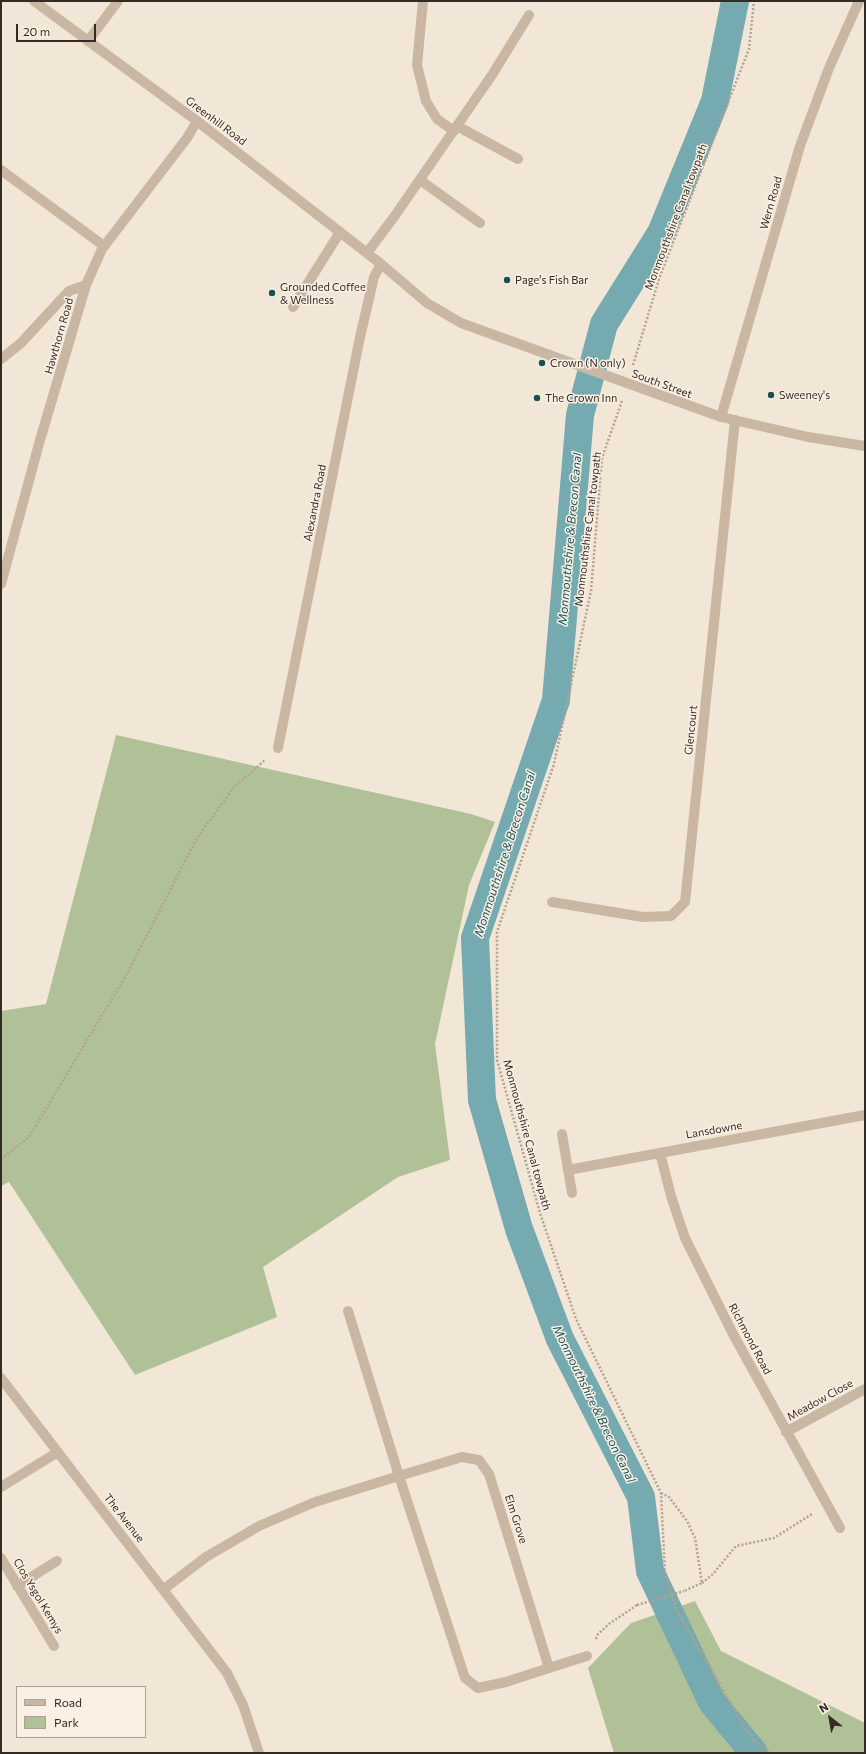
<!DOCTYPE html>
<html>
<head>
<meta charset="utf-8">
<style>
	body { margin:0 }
	#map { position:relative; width:866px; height:1754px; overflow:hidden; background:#f2e6d7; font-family:Commissioner,sans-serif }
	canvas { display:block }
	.frame { position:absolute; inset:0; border:2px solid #352b25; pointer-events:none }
	.legend { position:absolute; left:16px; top:1686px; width:130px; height:52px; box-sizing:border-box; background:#faf0e3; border:1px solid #aba197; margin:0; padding:5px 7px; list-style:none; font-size:12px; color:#352b25 }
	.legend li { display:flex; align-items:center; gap:8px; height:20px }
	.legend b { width:20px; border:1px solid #aba197 }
	.north { position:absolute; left:810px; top:1698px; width:40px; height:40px; -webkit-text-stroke:3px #faf0e3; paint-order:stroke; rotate:329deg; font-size:11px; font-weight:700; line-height:16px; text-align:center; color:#352b25 }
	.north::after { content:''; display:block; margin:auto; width:14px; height:18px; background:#352b25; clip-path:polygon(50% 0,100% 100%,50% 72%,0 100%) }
	.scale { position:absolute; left:16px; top:24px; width:80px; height:18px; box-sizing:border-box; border:2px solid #352b25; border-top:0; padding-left:5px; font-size:12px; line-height:14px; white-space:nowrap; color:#352b25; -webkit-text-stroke:3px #faf0e3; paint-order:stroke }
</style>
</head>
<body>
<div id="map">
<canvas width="866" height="1754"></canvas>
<div class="frame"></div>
<ul class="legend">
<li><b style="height:5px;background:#cab7a3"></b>Road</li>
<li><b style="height:11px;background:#b1c197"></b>Park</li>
</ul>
<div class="north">N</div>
<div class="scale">20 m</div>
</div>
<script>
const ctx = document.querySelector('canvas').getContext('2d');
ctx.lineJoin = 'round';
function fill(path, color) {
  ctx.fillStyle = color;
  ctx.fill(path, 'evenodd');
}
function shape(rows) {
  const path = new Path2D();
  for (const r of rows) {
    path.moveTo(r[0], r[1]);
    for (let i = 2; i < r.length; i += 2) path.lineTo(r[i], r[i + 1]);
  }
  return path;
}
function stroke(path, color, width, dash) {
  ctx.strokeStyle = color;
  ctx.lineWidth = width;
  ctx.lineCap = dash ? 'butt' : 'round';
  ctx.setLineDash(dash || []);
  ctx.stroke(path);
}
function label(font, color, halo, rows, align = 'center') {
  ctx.font = font + ' Commissioner,sans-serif';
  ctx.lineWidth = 3;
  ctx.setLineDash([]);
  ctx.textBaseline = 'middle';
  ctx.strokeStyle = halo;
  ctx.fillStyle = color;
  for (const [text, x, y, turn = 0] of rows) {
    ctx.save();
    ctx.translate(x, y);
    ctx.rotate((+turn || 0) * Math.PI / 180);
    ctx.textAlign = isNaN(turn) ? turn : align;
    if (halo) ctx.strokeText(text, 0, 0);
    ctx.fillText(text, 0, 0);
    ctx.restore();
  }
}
fill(shape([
	[116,735,471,814,495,822,469,885,435,1044,450,1160,398,1177,263,1267,277,1317,135,1375,9,1182,1,1186,1,1011,46,1004],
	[695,1601,721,1651,865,1723,865,1753,614,1753,588,1668,631,1623]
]), '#b1c197');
stroke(shape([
	[735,1,715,101,661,233,604,324,580,415,556,700,475,938,482,1100,519,1229,560,1339,641,1497,650,1571,712,1702,754,1753]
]), '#75abb0', 28);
stroke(shape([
	[633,365,660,276,749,49,754,1],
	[622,401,602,458,591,591,554,764,497,932,497,1060,540,1213,576,1319,661,1493,665,1573,676,1609,751,1738,770,1753],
	[1,1159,29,1137,128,972,197,838,234,787,265,760],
	[661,1493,669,1497,687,1521,695,1538,702,1583,684,1591],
	[702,1583,713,1574,736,1546,774,1538,812,1514],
	[596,1639,598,1634,609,1624,637,1605]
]), '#b6a18d', 2.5, [2, 2]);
stroke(shape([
	[457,126,518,159],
	[1,170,104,246],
	[420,180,480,223],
	[293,307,340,232],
	[17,1586,57,1561]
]), '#cab7a3', 10);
stroke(shape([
	[423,1,417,65,426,101,437,119,454,131],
	[88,41,118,1],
	[367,253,394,217,492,75,529,15],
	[1,359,21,343,69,291,86,285],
	[721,417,800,146,829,68,859,1],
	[1,584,40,440,86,285,102,249,187,138,197,121],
	[278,748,360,337,374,277,381,264],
	[552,902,643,917,671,916,685,902,735,420],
	[562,1134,572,1193],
	[660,1153,671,1196,685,1238,733,1334,840,1528],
	[568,1170,865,1115],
	[1,1378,227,1673,243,1705,259,1753],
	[786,1432,865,1389],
	[1,1487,58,1452],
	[1,1558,54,1646],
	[164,1589,206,1557,259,1526,315,1502,399,1476,462,1457,479,1460,489,1474,549,1668,506,1682,478,1688,465,1678,399,1476,348,1311],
	[549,1668,587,1656]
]), '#cab7a3', 10);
stroke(shape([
	[34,1,197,121,381,264,427,303,461,323,721,417,808,437,865,446]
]), '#cab7a3', 10);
stroke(shape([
	[637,1605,684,1591]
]), '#b6a18d', 2.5, [2, 2]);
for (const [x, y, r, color] of [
	[507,280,4,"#195058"],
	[272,293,4,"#195058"],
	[542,363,4,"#195058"],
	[771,395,4,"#195058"],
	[537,398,4,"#195058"]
]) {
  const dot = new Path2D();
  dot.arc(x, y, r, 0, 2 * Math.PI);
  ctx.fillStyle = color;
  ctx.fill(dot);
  stroke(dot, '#faf0e3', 1.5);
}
label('11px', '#352b25', '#faf0e3', [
	["Greenhill Road",216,121,37],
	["Wern Road",771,203,-74],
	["Monmouthshire Canal towpath",676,217,-69],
	["Hawthorn Road",59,336,-74],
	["South Street",662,384,20],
	["Alexandra Road",315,503,-79],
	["Monmouthshire Canal towpath",588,529,-83],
	["Glencourt",691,730,-84],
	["Lansdowne",714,1130,-10],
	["Monmouthshire Canal towpath",527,1135,75],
	["Richmond Road",750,1339,62],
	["Meadow Close",820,1400,-29],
	["The Avenue",124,1518,52],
	["Elm Grove",516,1519,72],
	["Clos Ysgol Kemys",38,1596,59]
]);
label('11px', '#352b25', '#faf0e3', [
	["Page's Fish Bar",515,280],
	["Grounded Coffee",280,287],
	["& Wellness",280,300],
	["Crown (N only)",550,363],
	["Sweeney's",779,395],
	["The Crown Inn",545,398]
], 'left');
label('italic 12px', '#195058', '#faf0e3', [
	["Monmouthshire & Brecon Canal",570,539,-85],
	["Monmouthshire & Brecon Canal",505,854,-72],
	["Monmouthshire & Brecon Canal",594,1404,64]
]);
</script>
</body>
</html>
